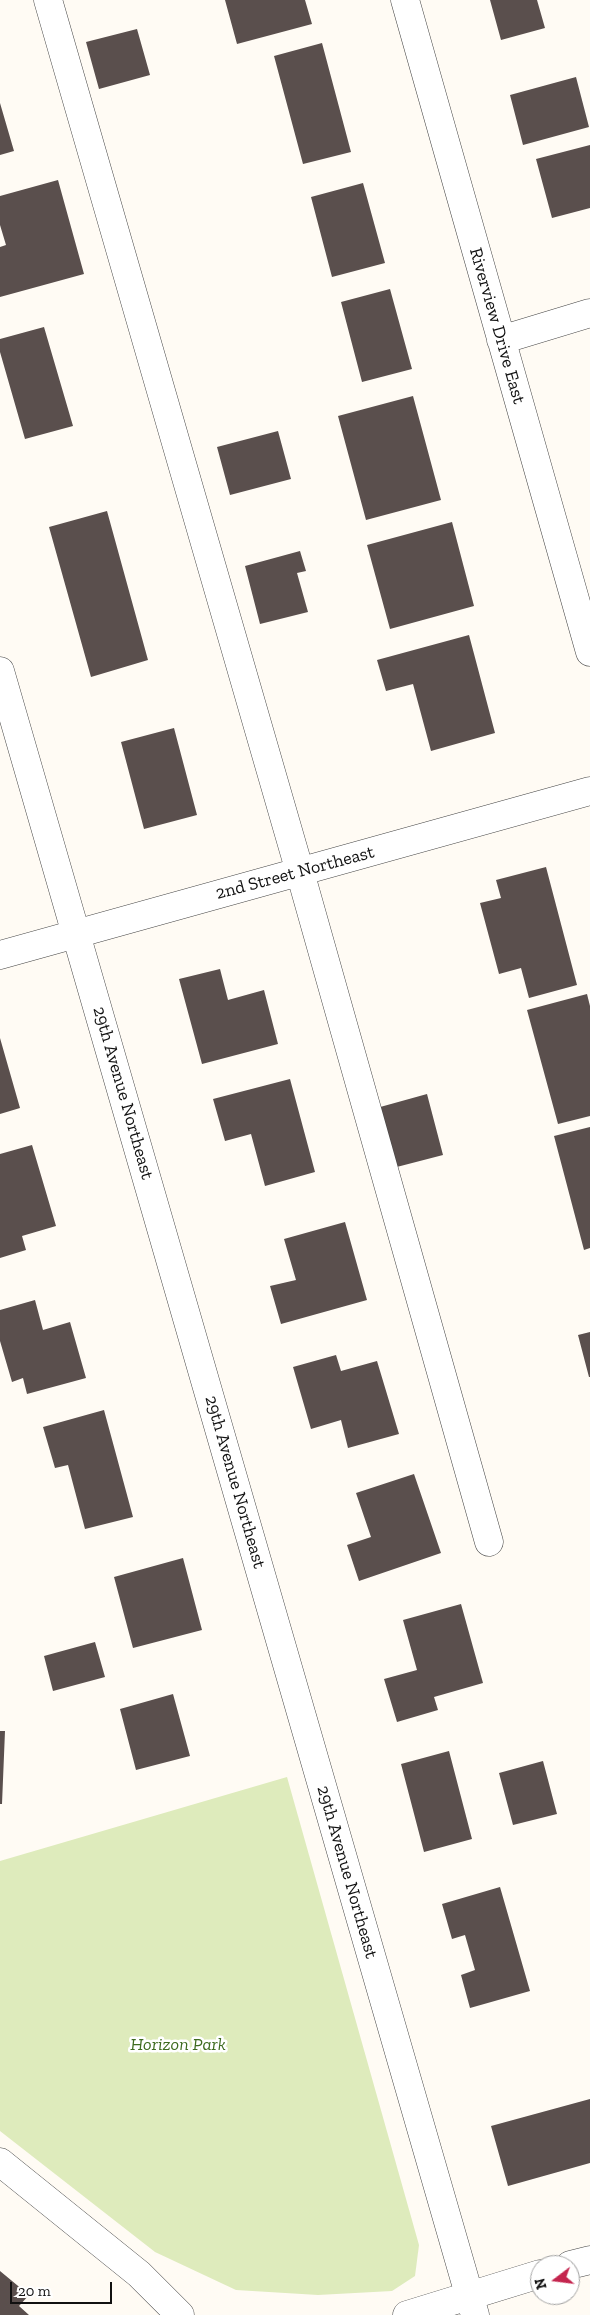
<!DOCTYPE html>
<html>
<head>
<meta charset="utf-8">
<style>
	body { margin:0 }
	#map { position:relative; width:590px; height:2315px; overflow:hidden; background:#fffbf4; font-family:"Zilla Slab",serif }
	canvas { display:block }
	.north { position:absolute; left:530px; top:2255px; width:50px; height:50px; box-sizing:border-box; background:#fff; border:1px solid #a0a0a0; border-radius:50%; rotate:255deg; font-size:14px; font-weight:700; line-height:20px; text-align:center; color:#111 }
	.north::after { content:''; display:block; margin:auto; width:18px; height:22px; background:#c4254e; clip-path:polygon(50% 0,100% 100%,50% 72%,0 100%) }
	.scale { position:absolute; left:10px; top:2282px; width:102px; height:22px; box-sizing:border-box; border:2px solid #111; border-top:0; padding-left:6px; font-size:15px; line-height:18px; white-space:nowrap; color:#111; -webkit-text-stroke:4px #fff; paint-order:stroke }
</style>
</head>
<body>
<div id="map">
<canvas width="590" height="2315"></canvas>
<div class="north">N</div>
<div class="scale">20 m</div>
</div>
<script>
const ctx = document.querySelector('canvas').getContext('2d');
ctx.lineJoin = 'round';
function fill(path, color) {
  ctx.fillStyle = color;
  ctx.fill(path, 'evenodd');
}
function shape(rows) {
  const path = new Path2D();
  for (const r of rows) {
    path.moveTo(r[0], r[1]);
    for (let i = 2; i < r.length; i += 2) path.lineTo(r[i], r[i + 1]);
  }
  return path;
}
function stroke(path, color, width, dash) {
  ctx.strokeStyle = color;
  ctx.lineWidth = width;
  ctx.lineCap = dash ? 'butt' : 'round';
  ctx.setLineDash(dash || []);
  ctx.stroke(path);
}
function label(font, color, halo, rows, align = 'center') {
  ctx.font = font + ' "Zilla Slab",serif';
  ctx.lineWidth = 5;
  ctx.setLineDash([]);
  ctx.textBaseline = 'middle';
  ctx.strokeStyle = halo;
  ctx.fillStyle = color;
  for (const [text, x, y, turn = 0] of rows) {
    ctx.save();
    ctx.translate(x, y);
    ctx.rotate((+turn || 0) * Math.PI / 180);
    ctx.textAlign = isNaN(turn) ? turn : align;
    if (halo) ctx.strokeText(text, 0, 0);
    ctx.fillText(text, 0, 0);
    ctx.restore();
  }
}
fill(shape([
	[287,1777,419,2245,415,2276,392,2291,318,2295,236,2290,155,2252,0,2131,0,1861]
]), '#deebbc');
fill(shape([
	[225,0,305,0,312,24,237,44],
	[490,0,537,0,545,28,501,40],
	[137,29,150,75,99,89,86,42],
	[322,43,351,152,303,164,274,56],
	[576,77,589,127,523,145,510,95],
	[0,103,14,151,0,155],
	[590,145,590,208,552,218,536,159],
	[58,180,84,274,0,297,0,247,6,245,0,225,0,196],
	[363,183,385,263,332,277,311,197],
	[390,289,412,369,362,382,341,302],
	[44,327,73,426,25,439,0,352,0,339],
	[413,396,441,500,366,520,338,416],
	[278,431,291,479,230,495,217,447],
	[107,511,148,660,91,677,49,527],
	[452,522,474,606,390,629,367,545],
	[300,551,306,571,297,573,308,612,260,624,245,566],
	[469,635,495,733,431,751,413,684,386,691,377,660],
	[174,728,197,815,144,829,121,742],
	[546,867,577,985,529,998,521,968,499,974,480,903,501,898,496,880],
	[220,969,228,1000,264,990,278,1044,202,1064,179,979],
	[587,994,590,1006,590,1116,558,1124,527,1010],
	[0,1038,20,1108,0,1114],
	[290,1079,315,1172,265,1186,251,1134,225,1141,213,1099],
	[427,1094,443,1155,389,1169,373,1109],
	[590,1127,590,1248,584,1250,554,1136],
	[32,1145,56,1226,22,1236,26,1250,0,1258,0,1154],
	[345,1222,367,1300,281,1324,270,1286,296,1280,284,1239],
	[35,1300,43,1330,70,1322,86,1378,27,1394,23,1378,12,1382,0,1341,0,1310],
	[590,1332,590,1377,589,1377,578,1335],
	[336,1355,341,1371,377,1361,399,1434,348,1448,341,1420,311,1429,293,1367],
	[104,1410,133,1517,85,1529,68,1465,55,1468,43,1427],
	[414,1474,441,1553,359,1581,347,1545,371,1537,356,1493],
	[183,1558,202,1630,133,1648,114,1577],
	[461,1604,483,1683,434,1697,438,1710,397,1722,384,1679,417,1670,403,1620],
	[95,1642,105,1677,53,1691,44,1656],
	[173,1694,190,1756,136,1770,120,1709],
	[0,1731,5,1731,2,1804,0,1804],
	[449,1751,472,1839,424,1852,401,1764],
	[543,1761,557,1814,513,1825,499,1773],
	[500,1887,530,1991,470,2008,461,1975,475,1970,465,1935,452,1939,442,1904],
	[590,2099,590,2163,508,2186,491,2126],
	[0,2271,29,2295,19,2306,29,2315,0,2315]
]), '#5a4f4d');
const minor = shape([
	[48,0,300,872,489,1542],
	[405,0,590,652],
	[501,340,590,313],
	[0,671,475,2315],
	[0,955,590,791],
	[0,2162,139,2274,180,2315],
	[570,2265,590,2260],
	[407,2315,540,2274]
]);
stroke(minor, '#444', 29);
stroke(minor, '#fff', 28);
label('18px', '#111', '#fff', [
	["Riverview Drive East",497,326,74],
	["2nd Street Northeast",295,873,-15],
	["29th Avenue Northeast",123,1093,74],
	["29th Avenue Northeast",235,1482,74],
	["29th Avenue Northeast",347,1872,74]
]);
label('italic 18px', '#3e6b1f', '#fff', [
	["Horizon Park",178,2045]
]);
</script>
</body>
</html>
